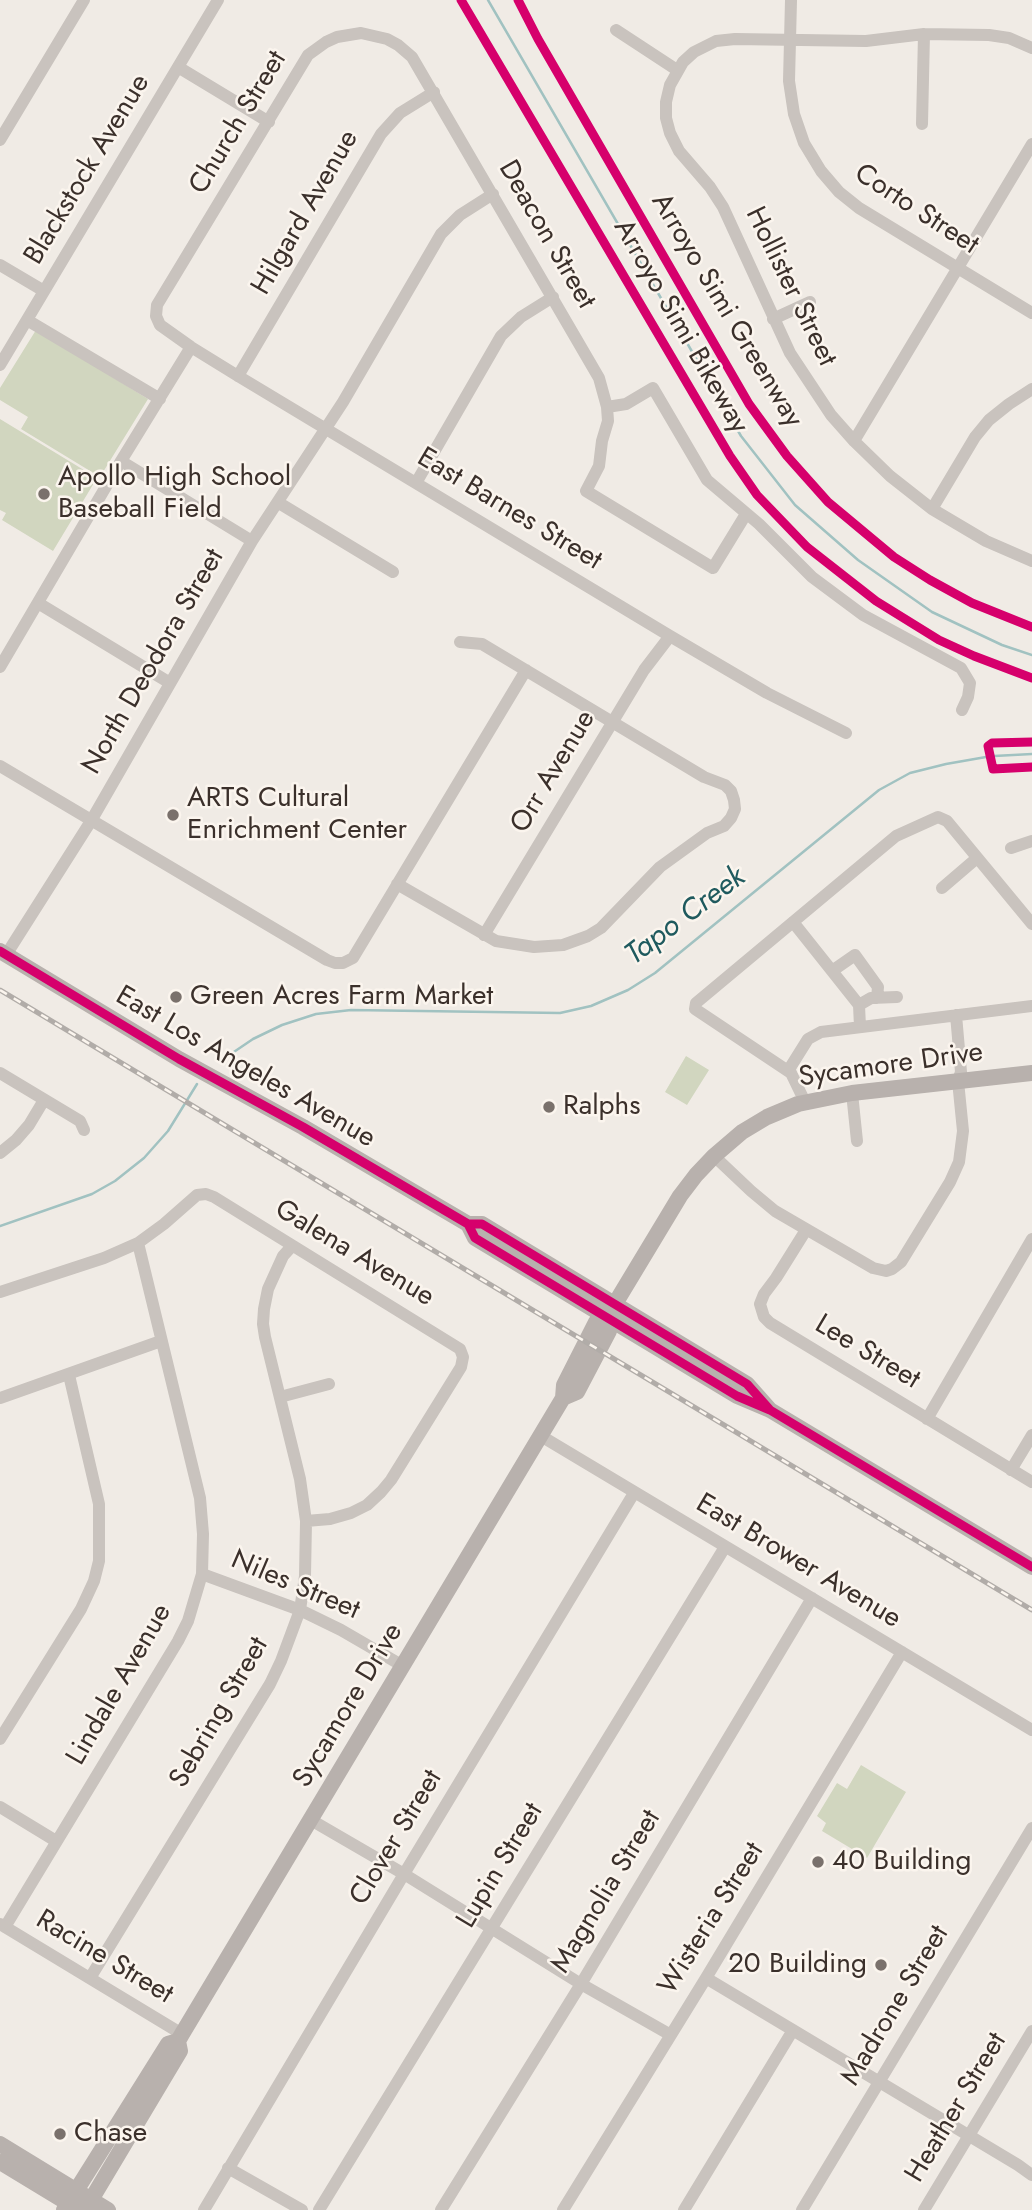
<!DOCTYPE html>
<html>
<head>
<meta charset="utf-8">
<style>
	body { margin:0 }
	canvas { display:block; background:#f0ebe5 }
</style>
</head>
<body>
<canvas width="1032" height="2210"></canvas>
<script>
const ctx = document.querySelector('canvas').getContext('2d');
ctx.lineJoin = 'round';
function fill(path, color) {
  ctx.fillStyle = color;
  ctx.fill(path, 'evenodd');
}
function shape(rows) {
  const path = new Path2D();
  for (const r of rows) {
    path.moveTo(r[0], r[1]);
    for (let i = 2; i < r.length; i += 2) path.lineTo(r[i], r[i + 1]);
  }
  return path;
}
function stroke(path, color, width, dash) {
  ctx.strokeStyle = color;
  ctx.lineWidth = width;
  ctx.lineCap = dash ? 'butt' : 'round';
  ctx.setLineDash(dash || []);
  ctx.stroke(path);
}
function label(font, color, halo, rows, align = 'center') {
  ctx.font = font + ' Jost,sans-serif';
  ctx.lineWidth = 5;
  ctx.setLineDash([]);
  ctx.textBaseline = 'middle';
  ctx.strokeStyle = halo;
  ctx.fillStyle = color;
  for (const [text, x, y, turn = 0] of rows) {
    ctx.save();
    ctx.translate(x, y);
    ctx.rotate((+turn || 0) * Math.PI / 180);
    ctx.textAlign = isNaN(turn) ? turn : align;
    if (halo) ctx.strokeText(text, 0, 0);
    ctx.fillText(text, 0, 0);
    ctx.restore();
  }
}
fill(shape([
	[36,330,148,399,100,477,21,429,28,417,0,400,0,388],
	[0,419,97,478,53,551,2,520,6,513,0,510],
	[686,1056,709,1070,687,1105,665,1092],
	[861,1765,906,1792,867,1858,822,1831,826,1823,817,1816,837,1783,847,1789]
]), '#d1d6bf');
stroke(shape([
	[488,0,741,436,795,505,858,560,932,612,1002,645,1032,655],
	[994,756,1032,754],
	[222,1060,253,1039,282,1025,316,1014,351,1010,560,1013,591,1006,628,990,655,973,879,790,910,773,946,764,986,757],
	[0,1226,92,1194,115,1181,144,1158,168,1131,197,1084]
]), '#a1c2c1', 2.5);
stroke(shape([
	[791,0,789,81,794,114,804,143,821,171,839,192,859,208,1032,313],
	[616,30,677,70],
	[1032,48,1009,38,989,35,924,34,866,41,735,39,716,41,694,52,683,62,670,85,666,102,666,118,670,133,679,151,710,187,723,207,790,353,831,415,854,441,890,476,932,509,986,541,1032,561],
	[178,67,269,122],
	[922,124,924,34],
	[0,140,84,0],
	[0,265,44,291],
	[773,319,810,302],
	[27,320,160,399],
	[0,365,218,0],
	[238,376,381,134,400,113,434,92],
	[607,407,626,404,653,388,707,480,759,524,812,577,863,615,961,668,970,683,968,697,962,710],
	[854,441,1032,144],
	[121,461,252,541],
	[416,483,501,336,521,317,553,297],
	[279,503,393,572],
	[932,509,975,437,989,420,1009,404,1032,389],
	[746,514,713,568,586,491,599,466,602,441,608,421,607,407,599,378,412,57,398,45,387,39,361,33,337,37,326,42,308,55,157,305,156,316,160,325,191,347,238,376,670,636,767,693,846,733],
	[38,603,170,683],
	[0,667,121,461,191,347],
	[0,766,327,960,335,963,343,963,353,958,526,670],
	[1011,848,1032,841],
	[397,884,496,941,534,947,563,945,588,936,601,928,660,867,707,833,724,826,731,818,735,809,734,800,731,791,725,785,704,777,482,644,460,642],
	[942,888,977,858],
	[793,922,832,971],
	[484,935,644,670,670,636],
	[6,955,91,821,252,541,343,402,441,234,460,215,493,194],
	[859,1005,832,971,855,955,878,987,877,998],
	[860,1027,859,1005,871,998,897,997],
	[788,1071,808,1039,821,1032,1032,1006],
	[0,1073,80,1121,84,1130],
	[852,1093,857,1141],
	[805,1102,791,1073,695,1009,696,1003,896,836,938,817,947,821,1032,924],
	[0,1153,16,1140,29,1125,44,1100],
	[714,1156,751,1191,775,1211,873,1268,886,1271,892,1269,901,1262,950,1182,959,1162,963,1131,958,1081,961,1072,956,1015],
	[806,1230,776,1278,764,1294,760,1304,764,1317,770,1323,1032,1482],
	[0,1292,104,1258,138,1243,164,1224,197,1195,206,1194,214,1197,460,1349,463,1357,461,1367,391,1480,381,1492,367,1505,351,1513,330,1519,306,1521],
	[280,1397,329,1384],
	[0,1398,161,1341],
	[927,1419,1032,1239],
	[541,1436,1032,1730],
	[1011,1470,1032,1435],
	[202,1574,300,1610,341,1630,403,1666],
	[0,1739,81,1609,94,1581,99,1561,99,1504,69,1375],
	[0,1807,56,1841],
	[311,1820,404,1874,581,1984,669,2034],
	[0,1924,182,2034],
	[5,1927,178,1641,188,1621,202,1574,203,1534,200,1498,138,1243],
	[90,1978,270,1684,281,1661,300,1610,305,1576,306,1521,300,1479,265,1337,263,1324,264,1309,268,1289,283,1256,292,1246],
	[706,1978,1018,2165,1032,2175],
	[228,2168,302,2210],
	[204,2210,404,1874,634,1493],
	[319,2210,725,1547],
	[441,2210,581,1984,812,1598],
	[563,2210,706,1978,902,1652],
	[684,2210,793,2030],
	[802,2210,1032,1828],
	[924,2210,1032,2031]
]), '#c9c3be', 12);
stroke(shape([
	[0,951,179,1059,303,1127,468,1224,482,1224,747,1384,770,1410],
	[468,1224,475,1238,737,1396,770,1410,1032,1567],
	[563,1398,577,1392,609,1331,607,1317],
	[0,2144,108,2210],
	[0,2162,76,2208],
	[64,2210,168,2044,178,2041],
	[85,2210,180,2051,178,2041,182,2034,563,1398,564,1385,596,1322,607,1317,680,1196,696,1175,714,1156,742,1132,767,1117,798,1104,852,1093,1032,1073]
]), '#b8b1ad', 16);
const rail = shape([
	[0,990,1032,1610]
]);
stroke(rail, '#b1aca8', 5);
stroke(rail, '#fbf5ee', 2.5, [8]);
stroke(shape([
	[461,0,730,456,757,495,807,547,876,601,939,640,974,656,1032,678],
	[518,0,538,39,749,404,787,456,828,502,894,557,930,580,972,603,1032,627],
	[1032,742,992,743,988,746,993,769,1032,767],
	[0,951,179,1059,303,1127,468,1224,482,1224,747,1384,770,1410],
	[468,1224,475,1238,737,1396,770,1410,1032,1567]
]), '#d6006c', 9);
for (const [x, y, r, color] of [
	[44,494,7,"#7a716c"],
	[173,815,7,"#7a716c"],
	[176,997,7,"#7a716c"],
	[549,1107,7,"#7a716c"],
	[818,1862,7,"#7a716c"],
	[881,1965,7,"#7a716c"],
	[60,2134,7,"#7a716c"]
]) {
  const dot = new Path2D();
  dot.arc(x, y, r, 0, 2 * Math.PI);
  ctx.fillStyle = color;
  ctx.fill(dot);
  stroke(dot, '#fbf5ee', 2.5);
}
label('28px', '#3b302b', '#fbf5ee', [
	["Church Street",239,123,-59],
	["Blackstock Avenue",88,170,-59],
	["Corto Street",916,210,33],
	["Hilgard Avenue",306,213,-60],
	["Deacon Street",546,235,60],
	["Hollister Street",790,287,64],
	["Arroyo Simi Greenway",726,311,59],
	["Arroyo Simi Bikeway",680,327,60],
	["East Barnes Street",509,510,31],
	["North Deodora Street",154,662,-60],
	["Orr Avenue",554,772,-59],
	["Sycamore Drive",891,1066,-8],
	["East Los Angeles Avenue",245,1068,30],
	["Galena Avenue",354,1254,31],
	["Lee Street",867,1353,31],
	["East Brower Avenue",798,1562,31],
	["Niles Street",295,1586,23],
	["Lindale Avenue",120,1685,-60],
	["Sycamore Drive",349,1706,-59],
	["Sebring Street",220,1713,-60],
	["Clover Street",397,1838,-59],
	["Lupin Street",501,1866,-59],
	["Magnolia Street",607,1892,-59],
	["Wisteria Street",712,1919,-58],
	["Racine Street",104,1958,31],
	["Madrone Street",896,2006,-59],
	["Heather Street",957,2108,-59]
]);
label('28px', '#3b302b', '#fbf5ee', [
	["Apollo High School",58,478],
	["Baseball Field",58,510],
	["ARTS Cultural",187,799],
	["Enrichment Center",187,831],
	["Green Acres Farm Market",190,997],
	["Ralphs",563,1107],
	["40 Building",832,1862],
	["20 Building",867,1965,"right"],
	["Chase",74,2134]
], 'left');
label('italic 30px', '#1f5a5e', '#fbf5ee', [
	["Tapo Creek",686,917,-37]
]);
</script>
</body>
</html>
